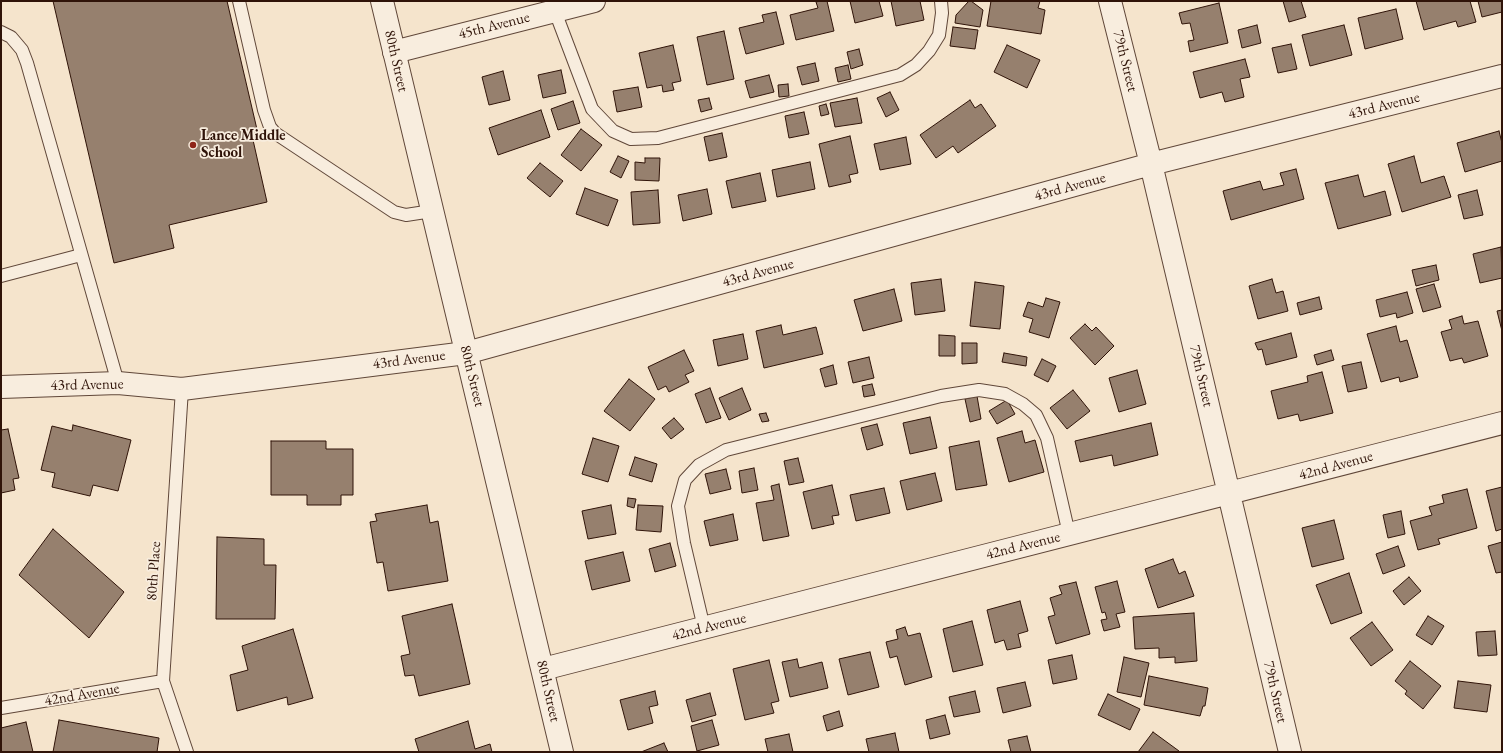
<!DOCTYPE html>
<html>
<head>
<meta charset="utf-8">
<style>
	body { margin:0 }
	#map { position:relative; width:1503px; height:753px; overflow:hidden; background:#f5e4cc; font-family:"EB Garamond",serif }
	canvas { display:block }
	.frame { position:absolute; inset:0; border:2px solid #2f1308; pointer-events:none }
</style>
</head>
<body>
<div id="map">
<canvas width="1503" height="753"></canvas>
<div class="frame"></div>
</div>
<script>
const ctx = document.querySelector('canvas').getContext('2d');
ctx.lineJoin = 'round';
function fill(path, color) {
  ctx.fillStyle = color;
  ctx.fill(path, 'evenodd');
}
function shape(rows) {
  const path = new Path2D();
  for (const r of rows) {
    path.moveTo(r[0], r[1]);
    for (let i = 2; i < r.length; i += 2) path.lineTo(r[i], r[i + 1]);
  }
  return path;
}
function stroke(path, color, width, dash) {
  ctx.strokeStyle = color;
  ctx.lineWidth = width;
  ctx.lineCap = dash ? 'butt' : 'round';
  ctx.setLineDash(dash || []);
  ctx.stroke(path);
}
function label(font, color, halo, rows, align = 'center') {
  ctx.font = font + ' "EB Garamond",serif';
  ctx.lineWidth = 3.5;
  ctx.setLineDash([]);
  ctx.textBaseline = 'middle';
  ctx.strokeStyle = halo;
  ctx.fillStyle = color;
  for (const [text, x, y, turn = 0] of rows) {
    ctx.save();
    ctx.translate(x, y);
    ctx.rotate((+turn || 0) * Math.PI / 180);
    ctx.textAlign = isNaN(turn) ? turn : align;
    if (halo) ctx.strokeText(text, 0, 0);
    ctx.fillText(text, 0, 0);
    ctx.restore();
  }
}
const building = shape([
	[53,1,227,1,259,138,253,140,267,202,169,225,174,248,114,263,53,1],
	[820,1,827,1,834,31,796,40,790,15,818,8,816,2,820,1],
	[850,1,879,1,883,16,855,23,850,1],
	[891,1,920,1,924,20,896,26,891,1],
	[969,1,971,1,983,10,980,27,955,23,956,15,969,1],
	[991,1,1040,1,1038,8,1045,10,1041,34,987,26,991,1],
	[1283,1,1301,1,1306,17,1289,22,1283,1],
	[1416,1,1470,1,1476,22,1458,27,1456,21,1424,30,1416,1],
	[1478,1,1502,1,1502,12,1482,17,1478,1],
	[1219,3,1228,43,1190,52,1188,41,1194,40,1190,23,1182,24,1179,13,1219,3],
	[1396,9,1403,39,1365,49,1358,18,1396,9],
	[776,12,784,44,746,54,739,28,764,22,762,15,776,12],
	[1257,25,1261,43,1242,48,1238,30,1257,25],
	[1344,25,1352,55,1310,66,1302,35,1344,25],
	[953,27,978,30,975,49,950,46,953,27],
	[724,31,734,79,707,85,697,37,724,31],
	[1291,44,1297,69,1278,73,1272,48,1291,44],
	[673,45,681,81,672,83,674,90,663,92,662,85,647,88,639,53,673,45],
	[1007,45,1040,60,1027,88,994,72,1007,45],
	[859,49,863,65,851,69,847,52,859,49],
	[1245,59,1250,77,1240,79,1244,97,1225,102,1222,92,1200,98,1193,72,1245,59],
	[815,63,819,81,802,85,797,67,815,63],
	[848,65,851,79,838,82,835,68,848,65],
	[561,70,566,93,543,98,538,75,561,70],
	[503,71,510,100,489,105,482,77,503,71],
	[769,75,774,92,750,98,745,81,769,75],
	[788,84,789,96,779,97,778,85,788,84],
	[638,87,642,107,617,112,613,91,638,87],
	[890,92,899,110,886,117,877,98,890,92],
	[709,98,712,109,701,112,698,100,709,98],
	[857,98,862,123,835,127,830,103,857,98],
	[970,100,975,108,981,104,996,126,958,153,953,146,936,158,920,135,970,100],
	[573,101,580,123,558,130,551,109,573,101],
	[826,104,829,114,821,116,819,106,826,104],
	[541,110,550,137,498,155,489,128,541,110],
	[804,112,809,134,789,138,785,116,804,112],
	[581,129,602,145,581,171,561,155,581,129],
	[1499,131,1502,143,1502,161,1465,172,1457,143,1499,131],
	[722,133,727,157,709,161,704,137,722,133],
	[850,136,858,173,849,175,851,182,829,187,819,144,850,136],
	[906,137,911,164,880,170,874,144,906,137],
	[618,156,629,161,621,178,610,172,618,156],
	[1414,156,1421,183,1444,176,1451,197,1402,212,1388,164,1414,156],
	[645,158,660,158,659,181,635,180,635,162,645,163,645,158],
	[810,162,815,189,777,197,772,170,810,162],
	[540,163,563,181,550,197,527,178,540,163],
	[1296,169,1304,199,1231,220,1223,191,1260,181,1263,190,1284,185,1280,173,1296,169],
	[760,173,766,201,732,208,726,181,760,173],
	[1358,175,1364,197,1385,191,1391,215,1338,229,1325,183,1358,175],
	[585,188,618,200,608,226,576,214,585,188],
	[707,189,712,214,683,221,678,195,707,189],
	[658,190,660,223,633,225,631,192,658,190],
	[1477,190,1483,215,1464,219,1458,195,1477,190],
	[1501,247,1502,278,1480,283,1473,254,1501,247],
	[1436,265,1439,280,1416,286,1412,270,1436,265],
	[941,279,945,311,915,315,911,283,941,279],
	[1272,279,1276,293,1283,291,1288,311,1258,319,1249,286,1272,279],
	[975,282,1004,286,1000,329,970,326,975,282],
	[1434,284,1441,307,1423,312,1416,289,1434,284],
	[894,289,902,321,863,331,854,300,894,289],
	[1407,292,1413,313,1397,318,1396,313,1380,317,1376,300,1407,292],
	[1319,297,1322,309,1300,315,1297,303,1319,297],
	[1046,298,1060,302,1049,338,1029,332,1033,319,1023,316,1028,302,1043,307,1046,298],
	[1502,310,1502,331,1497,311,1502,310],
	[1462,316,1464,324,1478,321,1488,356,1464,363,1462,358,1450,361,1441,332,1452,329,1449,320,1462,316],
	[1085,324,1092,331,1096,327,1114,346,1095,365,1070,338,1085,324],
	[781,325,783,335,816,327,823,354,764,368,756,331,781,325],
	[1396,326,1400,342,1407,340,1418,377,1400,382,1399,377,1381,382,1367,334,1396,326],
	[1291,333,1297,357,1266,365,1262,349,1258,350,1255,343,1291,333],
	[743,334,748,359,718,366,713,340,743,334],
	[939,335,955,336,955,356,939,356,939,335],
	[962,343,977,343,977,363,962,364,962,343],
	[684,350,694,371,685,375,689,382,669,392,666,386,658,390,648,367,684,350],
	[1331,350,1334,360,1317,365,1314,355,1331,350],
	[1004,353,1027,357,1026,366,1002,362,1004,353],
	[869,357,874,378,853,383,848,362,869,357],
	[1042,359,1056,366,1048,382,1034,375,1042,359],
	[1361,362,1367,388,1348,392,1342,366,1361,362],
	[833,365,837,384,825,387,820,369,833,365],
	[1137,370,1146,404,1119,412,1109,378,1137,370],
	[1322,372,1333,413,1300,421,1298,414,1278,419,1271,391,1308,382,1307,376,1322,372],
	[629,379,655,399,630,431,604,411,629,379],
	[872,384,875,395,864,397,862,386,872,384],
	[710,388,721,418,706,423,695,394,710,388],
	[742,388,751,410,729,420,719,398,742,388],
	[1073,390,1090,411,1067,429,1050,408,1073,390],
	[977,396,981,419,970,422,965,399,977,396],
	[1007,400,1015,414,997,424,989,411,1007,400],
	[766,413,769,421,762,422,759,414,766,413],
	[930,417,937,448,910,454,903,423,930,417],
	[674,418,684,429,671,439,662,428,674,418],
	[1151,423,1158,455,1114,466,1112,455,1080,462,1075,441,1151,423],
	[877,424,883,445,867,450,861,428,877,424],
	[73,425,131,440,118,491,93,485,90,496,52,487,55,473,41,470,52,426,72,431,73,425],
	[8,429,19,478,13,479,15,490,1,493,1,430,8,429],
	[1022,431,1025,443,1035,440,1044,472,1009,482,997,438,1022,431],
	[593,438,619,446,608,482,582,474,593,438],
	[271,441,326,441,326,449,353,449,353,495,341,495,341,505,307,505,307,495,271,495,271,441],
	[979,441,987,485,956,490,949,447,979,441],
	[635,457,657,464,652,482,629,475,635,457],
	[798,458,804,482,789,485,784,461,798,458],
	[754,468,758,490,742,493,739,471,754,468],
	[726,469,731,489,710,494,705,474,726,469],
	[935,473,942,501,907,510,900,481,935,473],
	[779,484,789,536,763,541,756,503,774,500,771,486,779,484],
	[832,485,839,515,832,516,834,524,812,529,803,492,832,485],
	[1502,487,1502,529,1496,531,1486,491,1502,487],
	[884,488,890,513,856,521,850,495,884,488],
	[1467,489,1477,528,1438,539,1440,544,1418,550,1410,521,1432,515,1429,507,1444,503,1442,495,1467,489],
	[628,498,636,499,634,508,627,506,628,498],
	[427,505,430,523,438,521,448,581,388,591,383,562,377,563,370,522,377,521,375,514,427,505],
	[611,505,616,534,588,539,582,511,611,505],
	[638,505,663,506,661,532,636,530,638,505],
	[1401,511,1405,534,1388,538,1383,515,1401,511],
	[733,514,738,540,710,546,704,521,733,514],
	[1334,520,1344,559,1312,567,1302,528,1334,520],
	[53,529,124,592,89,638,19,575,53,529],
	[217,537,264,539,264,565,276,565,275,619,216,619,217,537],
	[1502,542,1502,572,1496,573,1488,546,1502,542],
	[670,543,676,566,655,572,649,549,670,543],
	[1398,546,1405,566,1383,574,1376,554,1398,546],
	[623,552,630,581,592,590,585,561,623,552],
	[1173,559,1179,574,1185,571,1194,596,1158,608,1145,569,1173,559],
	[1349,573,1362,613,1331,624,1316,585,1349,573],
	[1409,577,1421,591,1404,605,1393,591,1409,577],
	[1117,581,1125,612,1116,614,1120,627,1104,631,1101,620,1107,619,1105,612,1102,613,1095,587,1117,581],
	[1076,582,1090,634,1056,644,1048,617,1055,615,1050,598,1062,594,1059,586,1076,582],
	[1020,601,1028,631,1018,634,1021,647,1007,650,1004,640,995,643,987,610,1020,601],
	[452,604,470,684,419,696,414,675,405,676,401,656,410,654,402,616,452,604],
	[1194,613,1197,661,1175,663,1175,657,1159,658,1159,648,1135,649,1133,617,1194,613],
	[1428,616,1444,626,1432,645,1416,635,1428,616],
	[972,621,983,665,953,672,943,629,972,621],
	[1372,622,1393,650,1371,666,1350,638,1372,622],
	[905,627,908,636,920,633,932,677,905,685,897,656,890,658,886,642,898,639,896,630,905,627],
	[293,629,313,698,288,705,287,697,237,711,230,675,248,670,242,646,293,629],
	[1495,631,1497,655,1478,656,1476,632,1495,631],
	[870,652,879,687,848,695,839,659,870,652],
	[1072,655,1077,679,1053,684,1048,660,1072,655],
	[1124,657,1149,663,1141,697,1117,692,1124,657],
	[797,659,799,668,822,662,828,688,790,697,782,662,797,659],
	[769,660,779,701,771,703,774,713,745,720,733,669,769,660],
	[1410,661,1441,686,1423,709,1405,694,1407,691,1395,681,1410,661],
	[1149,676,1208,688,1205,706,1203,706,1200,716,1144,705,1149,676],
	[1458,681,1491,685,1487,712,1454,708,1458,681],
	[1025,682,1031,706,1003,713,997,688,1025,682],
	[655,691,658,705,649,707,653,723,628,730,620,700,655,691],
	[975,691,980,712,954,717,949,697,975,691],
	[710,693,716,715,692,722,686,700,710,693],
	[1108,694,1140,709,1130,730,1098,715,1108,694],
	[839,711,843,726,827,731,823,716,839,711],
	[945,715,950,734,930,739,926,720,945,715],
	[59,720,159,738,157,752,53,752,59,720],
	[712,720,719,745,697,751,691,726,712,720],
	[468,721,475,749,490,744,492,752,418,752,419,752,415,739,468,721],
	[26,722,33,752,1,752,1,728,26,722],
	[1153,732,1179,751,1178,752,1138,752,1153,732],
	[895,733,899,752,869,752,866,739,895,733],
	[789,734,793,752,768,752,765,739,789,734],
	[1027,736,1031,752,1011,752,1008,740,1027,736],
	[664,743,668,752,641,752,664,743]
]);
fill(building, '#96806e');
stroke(building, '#2f1308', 1);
const service = shape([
	[239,1,264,110,270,127,275,133,394,212,406,215,432,211],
	[553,6,592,109,613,131,631,139,658,138,900,75,916,65,929,51,939,35,942,13,941,1],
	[1,32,11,37,22,50,27,63,118,383],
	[1,276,81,255],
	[182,389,163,681,187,752],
	[704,628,684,543,678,506,685,480,699,465,726,450,941,396,979,390,1005,394,1023,404,1036,415,1047,438,1069,534],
	[1,708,163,681]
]);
const minor = shape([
	[1110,1,1151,164,1290,752],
	[394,52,594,1],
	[1,387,118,383,182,389,466,353,1151,164,1502,76],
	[543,669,1502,423]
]);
const tertiary = shape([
	[382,1,562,752]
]);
stroke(service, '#604739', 14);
stroke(minor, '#604739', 24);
stroke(tertiary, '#604739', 24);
stroke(service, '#f8edde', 12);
stroke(minor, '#f8edde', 22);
stroke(tertiary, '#f8edde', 22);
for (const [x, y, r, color] of [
	[193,145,4,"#8f2418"]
]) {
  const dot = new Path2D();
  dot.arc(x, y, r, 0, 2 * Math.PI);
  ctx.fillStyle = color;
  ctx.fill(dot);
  stroke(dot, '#f8edde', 1.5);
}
label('15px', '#2f1308', '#f8edde', [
	["45th Avenue",494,26,-14],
	["80th Street",396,61,77],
	["79th Street",1125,61,76],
	["43rd Avenue",1384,106,-14],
	["43rd Avenue",1070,187,-15],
	["43rd Avenue",758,273,-15],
	["43rd Avenue",409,360,-7],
	["80th Street",472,376,76],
	["79th Street",1201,376,77],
	["43rd Avenue",87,385,-1],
	["42nd Avenue",1336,466,-15],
	["42nd Avenue",1023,546,-14],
	["80th Place",154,571,-86],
	["42nd Avenue",709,627,-14],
	["80th Street",548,691,77],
	["79th Street",1275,692,77],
	["42nd Avenue",82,695,-10]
]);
label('bold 15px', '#2f1308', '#f8edde', [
	["Lance Middle",201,136],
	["School",201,153]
], 'left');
</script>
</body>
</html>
